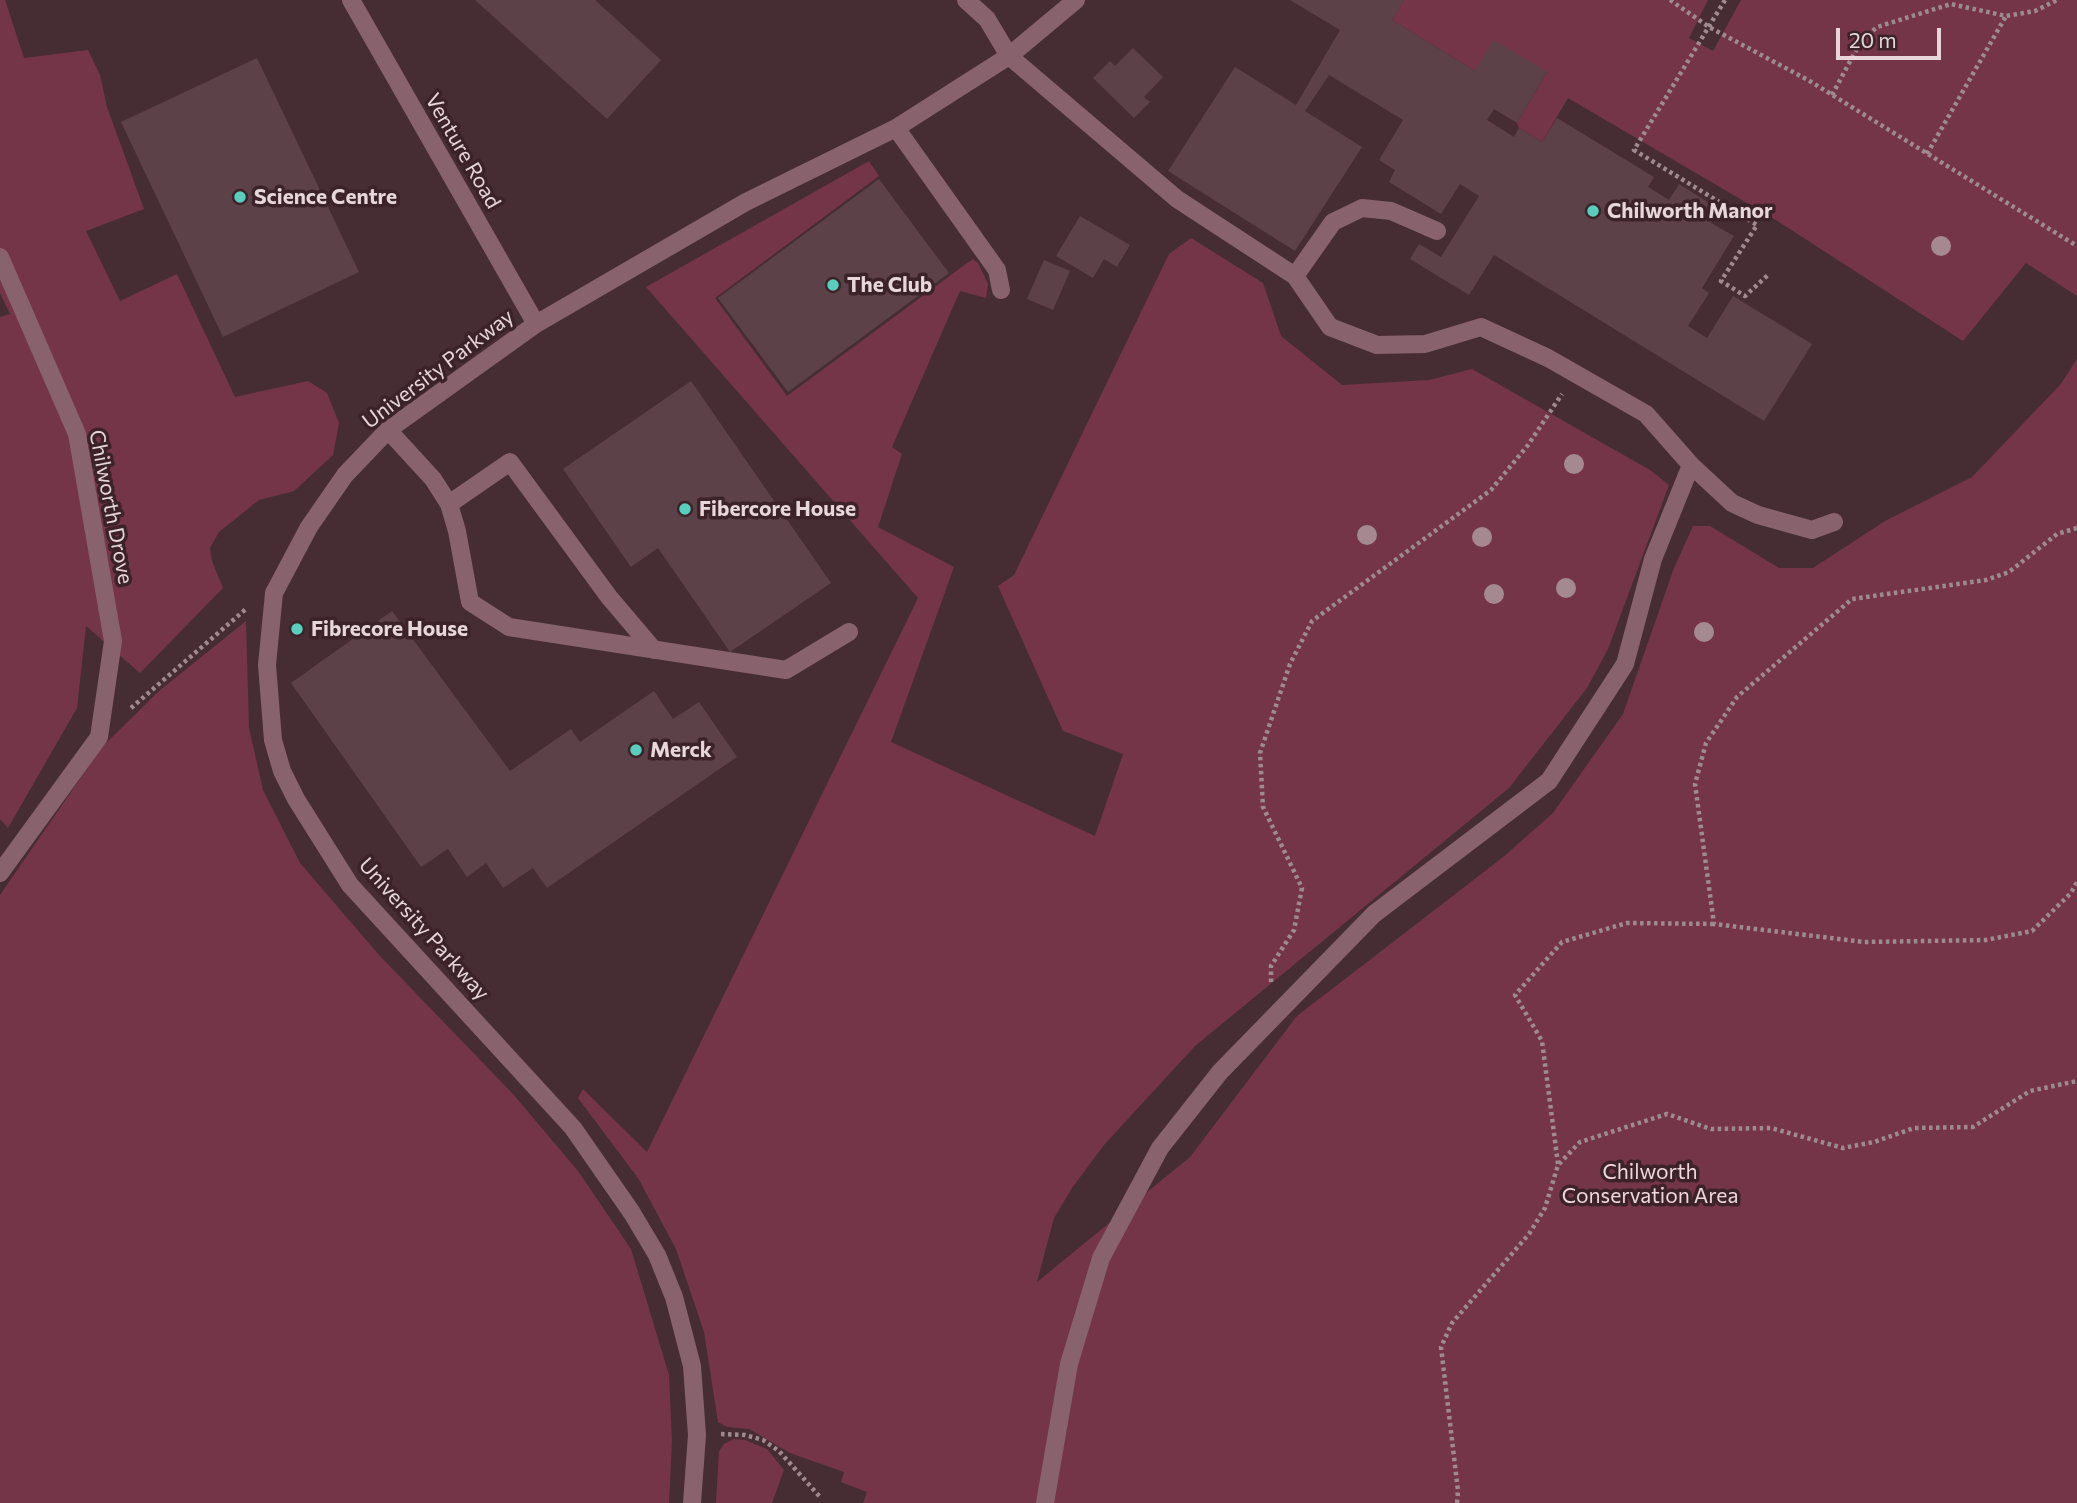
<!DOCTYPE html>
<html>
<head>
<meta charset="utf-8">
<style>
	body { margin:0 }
	#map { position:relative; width:2077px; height:1503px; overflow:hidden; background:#462d33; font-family:Commissioner,sans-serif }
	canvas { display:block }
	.scale { position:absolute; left:1836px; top:28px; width:105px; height:32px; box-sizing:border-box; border:4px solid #e7d6da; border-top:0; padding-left:9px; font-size:21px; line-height:24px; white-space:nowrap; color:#e7d6da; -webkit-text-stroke:5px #3b2329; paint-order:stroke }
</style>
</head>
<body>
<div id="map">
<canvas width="2077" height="1503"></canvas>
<div class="scale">20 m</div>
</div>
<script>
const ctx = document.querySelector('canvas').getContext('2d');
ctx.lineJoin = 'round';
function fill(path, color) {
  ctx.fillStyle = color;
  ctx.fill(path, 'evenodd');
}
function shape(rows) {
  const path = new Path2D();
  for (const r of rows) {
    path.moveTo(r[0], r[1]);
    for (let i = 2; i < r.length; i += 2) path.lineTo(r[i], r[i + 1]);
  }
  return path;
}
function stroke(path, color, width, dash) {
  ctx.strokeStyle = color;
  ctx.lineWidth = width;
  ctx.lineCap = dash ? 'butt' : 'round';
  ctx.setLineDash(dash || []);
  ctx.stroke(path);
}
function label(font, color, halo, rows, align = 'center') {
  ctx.font = font + ' Commissioner,sans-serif';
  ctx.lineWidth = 7;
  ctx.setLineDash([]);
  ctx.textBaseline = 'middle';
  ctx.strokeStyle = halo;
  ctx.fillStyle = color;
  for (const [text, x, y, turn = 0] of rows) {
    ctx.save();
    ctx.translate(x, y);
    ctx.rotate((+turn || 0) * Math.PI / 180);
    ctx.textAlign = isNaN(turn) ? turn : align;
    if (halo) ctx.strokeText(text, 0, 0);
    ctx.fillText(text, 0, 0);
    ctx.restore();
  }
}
fill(shape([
	[0,0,5,0,24,58,88,50,100,75,107,107,144,209,86,231,120,301,177,274,235,397,308,381,327,393,339,423,333,455,294,491,259,500,219,532,210,548,212,561,223,588,140,673,86,626,77,708,8,828,0,819,0,317,10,314,0,293],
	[1404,0,1708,0,1689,38,1713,51,1741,0,2077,0,2077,296,2026,263,1963,341,1776,220,1568,98,1542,142,1519,128,1517,123,1547,72,1475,71,1392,20],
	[869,161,879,176,715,298,787,396,970,261,973,259,978,263,988,284,986,298,960,291,892,447,902,454,878,527,954,567,891,742,1095,836,1123,754,1063,731,998,586,1014,575,1169,254,1191,238,1263,283,1281,336,1342,385,1429,380,1472,369,1650,470,1669,485,1608,649,1587,688,1509,788,1195,1046,1104,1145,1072,1188,1054,1218,1037,1282,1190,1157,1297,1016,1502,858,1553,813,1623,714,1674,568,1693,526,1710,526,1779,568,1813,568,1885,521,1972,477,2061,384,2077,359,2077,1503,863,1503,867,1492,841,1482,844,1472,790,1453,749,1429,727,1427,718,1422,704,1332,676,1249,638,1178,578,1098,583,1089,647,1152,918,598,646,287],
	[246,621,249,728,263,790,300,863,379,955,513,1094,578,1171,631,1249,669,1375,672,1441,669,1503,0,1503,0,895,102,747,159,691],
	[734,1439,745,1440,767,1449,784,1470,772,1503,716,1503,719,1451,724,1444]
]), '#753549');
fill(shape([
	[475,0,595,0,661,60,607,119],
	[1290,0,1404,0,1392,20,1475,71,1494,40,1547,72,1517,123,1494,109,1487,120,1514,137,1519,128,1542,142,1557,118,1654,177,1648,187,1669,200,1679,184,1719,209,1711,223,1734,236,1702,288,1709,293,1688,326,1707,338,1733,296,1812,344,1764,421,1494,255,1469,295,1410,259,1419,244,1441,257,1479,196,1460,184,1441,214,1389,182,1395,170,1379,160,1403,120,1329,75,1305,111,1362,147,1295,251,1168,171,1235,67,1296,105,1340,30],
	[1133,48,1163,77,1144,97,1150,102,1134,118,1093,78,1110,61,1115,66],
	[257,58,359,272,223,337,121,122],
	[879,179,949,273,788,392,718,298],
	[1080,216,1130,245,1117,267,1104,259,1093,278,1056,256],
	[1044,260,1070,271,1053,310,1027,299],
	[691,381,831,583,730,652,658,548,631,567,563,469],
	[392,611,510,771,571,729,580,742,654,691,673,719,699,702,737,757,547,888,533,868,503,888,486,863,467,877,448,849,421,867,291,683]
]), '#5c4248');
stroke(shape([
	[1670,0,1709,27,1808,80,2077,246],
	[1725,0,1634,150,1757,225,1721,281,1745,296,1768,275],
	[1832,95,1861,41,1877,27,1951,4,2006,16,2035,11,2057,0],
	[1927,154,2006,16],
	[2077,528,2057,534,2009,572,1986,580,1852,599,1737,697,1706,743,1695,784,1714,924,1864,942,1986,940,2032,931,2071,893,2077,882],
	[131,708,246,609],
	[1271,982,1271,966,1294,930,1302,888,1263,807,1260,753,1290,664,1312,621,1491,490,1528,445,1562,394],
	[1558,1164,1542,1041,1515,995,1562,942,1627,923,1714,924],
	[721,1434,745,1435,763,1440,779,1451,821,1498],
	[1457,1503,1458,1491,1441,1347,1452,1323,1529,1234,1545,1208,1558,1165,1580,1142,1667,1114,1711,1129,1771,1128,1843,1148,1874,1142,1914,1128,1973,1127,2030,1091,2077,1081]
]), '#9e8a8f', 4.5, [3.5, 3.5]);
stroke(shape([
	[351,0,536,324],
	[966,0,987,19,1009,56,1177,199,1295,276,1330,327,1377,345,1425,344,1481,327,1548,358,1646,414,1691,465,1653,559,1625,664,1549,781,1374,914,1220,1072,1160,1148,1101,1258,1069,1364,1045,1503],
	[896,128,997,270,1001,290],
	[0,257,77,434,113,641,99,737,0,873],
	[1295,276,1333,222,1362,208,1391,211,1437,231],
	[388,430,433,479,449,504,457,531,470,602,509,627,786,670,849,632],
	[1691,465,1732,503,1758,515,1812,530,1834,522],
	[449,504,510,462,609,597,654,650],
	[692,1503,697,1435,692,1366,674,1297,657,1255,632,1213,573,1128,350,885,296,799,282,771,273,740,267,665,274,593,309,527,345,475,388,430,536,324,746,202,896,128,1009,56,1076,0]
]), '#88626c', 18);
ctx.fillStyle = '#a48a90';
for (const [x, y] of [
	[1941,246],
	[1574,464],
	[1367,535],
	[1482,537],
	[1566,588],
	[1494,594],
	[1704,632]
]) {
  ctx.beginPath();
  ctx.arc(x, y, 10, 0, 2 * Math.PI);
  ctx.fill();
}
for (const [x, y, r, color] of [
	[240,197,7,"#5acebd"],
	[1593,211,7,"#5acebd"],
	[833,285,7,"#5acebd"],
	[685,509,7,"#5acebd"],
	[297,629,7,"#5acebd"],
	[636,750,7,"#5acebd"]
]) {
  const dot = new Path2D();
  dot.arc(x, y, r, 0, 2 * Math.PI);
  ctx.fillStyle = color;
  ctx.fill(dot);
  stroke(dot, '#3b2329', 2.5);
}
label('21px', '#e7d6da', '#3b2329', [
	["Venture Road",463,151,60],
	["University Parkway",438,369,-37],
	["Chilworth Drove",111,507,79],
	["University Parkway",424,929,48]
]);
label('bold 21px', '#e7d6da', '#3b2329', [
	["Science Centre",254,197],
	["Chilworth Manor",1607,211],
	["The Club",847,285],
	["Fibercore House",699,509],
	["Fibrecore House",311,629],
	["Merck",650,750]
], 'left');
label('21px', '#f0d7dd', '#3b2329', [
	["Chilworth",1650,1172],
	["Conservation Area",1650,1196]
]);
</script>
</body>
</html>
